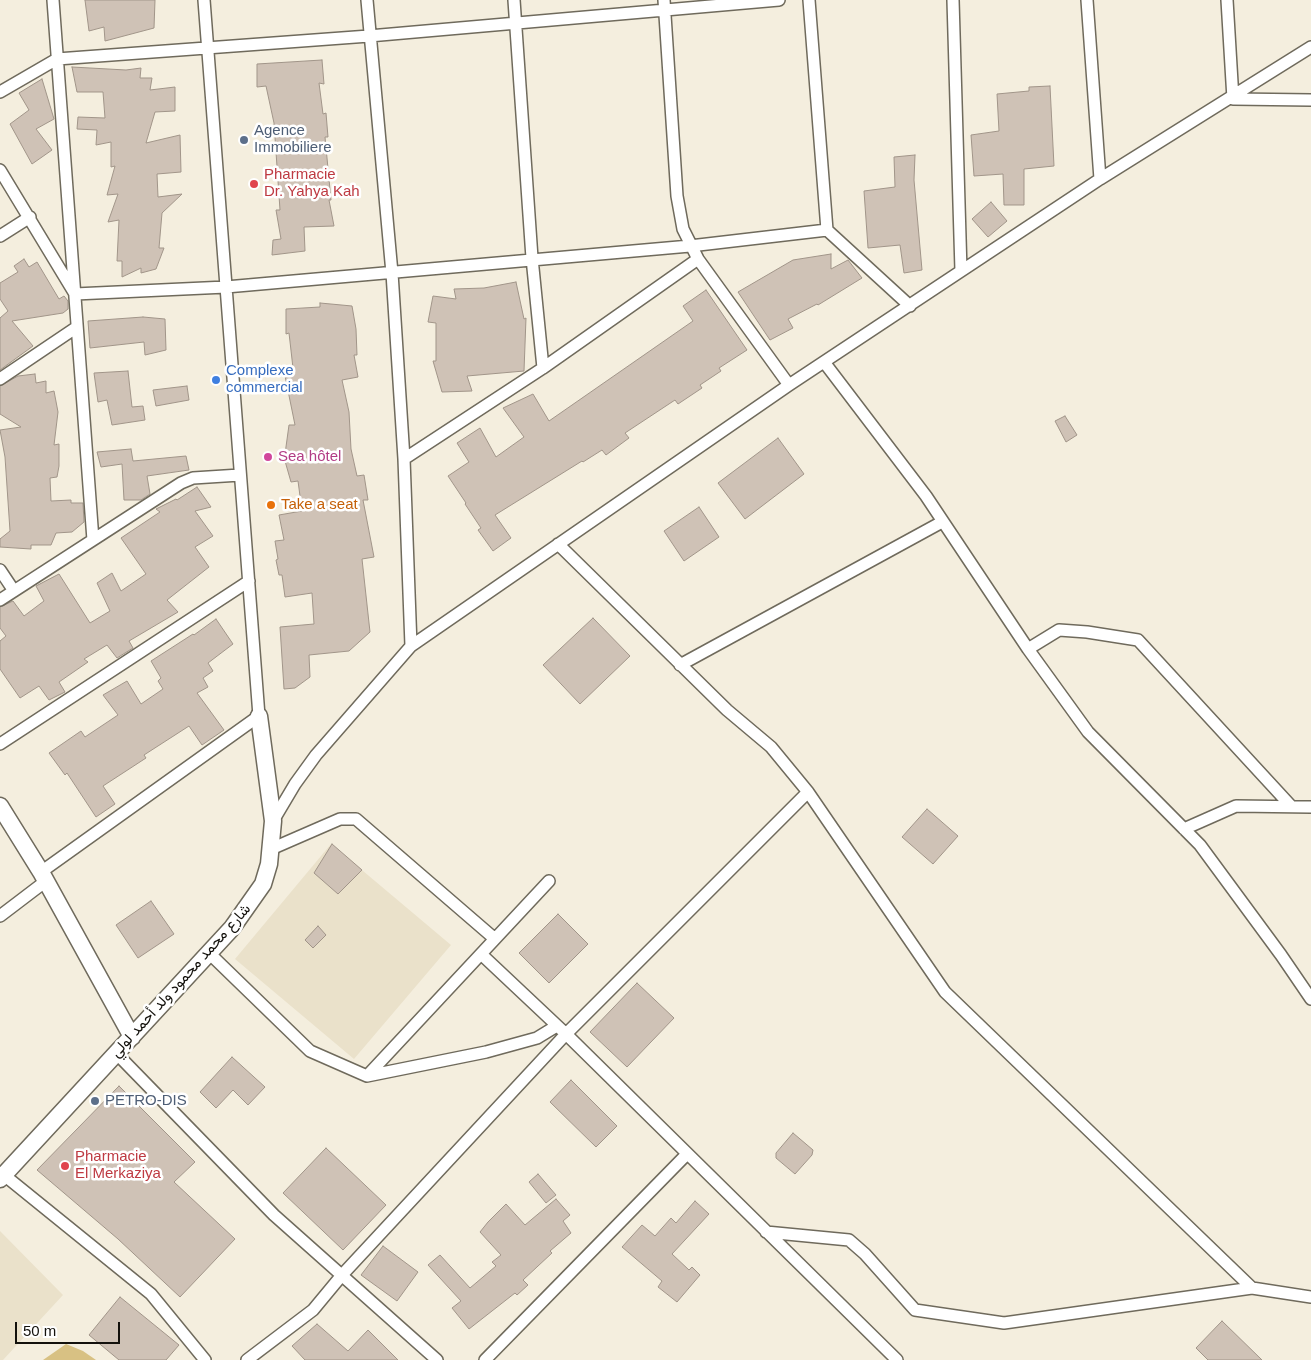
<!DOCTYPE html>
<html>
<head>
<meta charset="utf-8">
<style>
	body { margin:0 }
	#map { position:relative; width:1311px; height:1360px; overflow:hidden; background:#f4eede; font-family:Arial,sans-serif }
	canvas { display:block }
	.scale { position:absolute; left:15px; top:1322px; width:105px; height:22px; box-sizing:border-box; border:2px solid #13110c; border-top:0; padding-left:6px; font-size:15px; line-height:18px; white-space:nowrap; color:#13110c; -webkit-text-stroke:4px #fff; paint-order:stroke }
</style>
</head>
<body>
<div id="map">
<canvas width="1311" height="1360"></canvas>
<div class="scale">50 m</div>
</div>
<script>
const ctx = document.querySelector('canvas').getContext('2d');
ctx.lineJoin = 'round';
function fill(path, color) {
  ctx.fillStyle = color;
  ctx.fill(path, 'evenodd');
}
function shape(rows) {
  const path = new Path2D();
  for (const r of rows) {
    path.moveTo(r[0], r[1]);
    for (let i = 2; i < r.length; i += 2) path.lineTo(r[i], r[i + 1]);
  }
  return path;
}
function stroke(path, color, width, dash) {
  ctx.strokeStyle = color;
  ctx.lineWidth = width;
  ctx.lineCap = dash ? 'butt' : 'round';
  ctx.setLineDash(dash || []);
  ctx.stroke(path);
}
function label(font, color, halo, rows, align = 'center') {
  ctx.font = font + ' Arial,Vazirmatn,sans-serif';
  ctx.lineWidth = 5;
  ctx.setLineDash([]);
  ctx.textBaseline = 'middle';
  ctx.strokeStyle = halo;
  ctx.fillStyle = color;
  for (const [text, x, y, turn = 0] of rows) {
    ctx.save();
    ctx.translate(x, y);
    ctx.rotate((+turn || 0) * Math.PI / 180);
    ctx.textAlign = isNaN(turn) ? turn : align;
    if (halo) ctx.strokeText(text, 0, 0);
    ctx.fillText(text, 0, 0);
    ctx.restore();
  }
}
fill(shape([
	[331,844,451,945,354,1059,235,959],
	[0,1231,63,1295,3,1360,0,1360]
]), '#eae1ca');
fill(shape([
	[66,1344,83,1351,96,1360,43,1360]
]), '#d8c183');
const building = shape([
	[85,0,155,0,154,28,105,41,104,27,89,31,85,0],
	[322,60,324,84,319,83,323,114,326,113,328,137,325,137,331,200,329,200,334,226,304,227,305,251,272,255,273,240,281,239,276,210,280,210,274,123,266,86,257,87,257,64,322,60],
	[72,67,126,70,141,68,140,78,152,78,150,90,175,87,175,111,155,112,146,143,180,135,181,172,157,174,158,197,182,194,162,213,159,248,164,248,156,269,141,273,141,268,122,277,122,261,117,261,119,220,108,222,118,194,107,195,115,166,111,167,111,142,96,145,97,130,77,129,78,117,105,118,103,92,77,92,72,67],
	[42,79,54,119,36,129,52,150,32,164,10,124,29,110,19,93,42,79],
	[1050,86,1054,166,1024,169,1024,205,1004,205,1003,174,974,176,971,135,999,131,997,94,1029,91,1029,87,1050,86],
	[915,155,914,180,922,270,904,273,900,245,868,248,864,191,895,187,894,157,915,155],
	[991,202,1007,221,988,237,972,219,991,202],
	[831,254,831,269,848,260,862,278,818,305,817,304,788,319,793,328,770,340,738,292,793,260,831,254],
	[24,259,29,267,37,262,59,299,64,296,68,301,68,309,63,313,12,321,33,346,0,370,0,318,8,311,0,299,0,283,18,272,14,266,24,259],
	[516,282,524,319,526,318,524,371,467,376,472,391,442,392,433,361,436,361,436,323,428,322,433,296,456,299,454,289,484,288,516,282],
	[706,290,747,350,719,368,721,371,700,385,702,388,678,404,675,400,625,433,629,438,606,455,602,450,583,462,582,461,495,515,511,538,493,551,478,530,481,528,465,504,466,503,448,476,469,462,457,443,480,428,496,457,524,437,503,408,533,394,549,421,693,321,683,306,706,290],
	[320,303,352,306,356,329,357,355,354,355,358,377,342,380,349,412,351,449,357,476,364,475,368,500,363,500,374,557,362,559,370,632,349,651,309,655,310,677,295,688,284,689,280,627,314,624,312,593,285,597,282,575,279,575,276,560,278,559,275,541,284,540,279,515,302,511,298,481,291,482,283,454,285,454,289,425,295,425,284,371,293,368,289,333,286,334,286,309,320,307,320,303],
	[143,317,165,319,166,350,145,355,144,342,90,348,88,321,143,317],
	[128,371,132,407,143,406,145,420,112,425,107,400,98,402,94,373,128,371],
	[35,374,36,383,46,381,46,393,54,391,58,412,54,445,59,444,59,466,57,477,50,478,51,501,71,500,71,503,83,503,84,522,72,532,56,533,51,545,31,545,31,549,0,547,0,539,10,531,5,457,0,430,21,427,0,414,0,386,18,376,35,374],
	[187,386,189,400,156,406,153,390,187,386],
	[1065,416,1077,435,1066,442,1055,421,1065,416],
	[778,438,804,474,745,519,718,483,778,438],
	[131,449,133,461,186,456,189,470,147,476,150,494,141,500,124,500,122,464,101,467,97,452,131,449],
	[197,487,211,507,195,511,213,536,195,547,209,567,167,600,178,612,129,641,133,648,117,658,107,645,84,659,88,662,59,682,65,692,49,700,39,686,20,698,0,669,0,641,6,636,0,628,0,607,13,601,24,616,44,601,36,586,59,574,90,623,110,611,97,583,112,573,121,591,146,574,121,538,160,512,156,509,176,499,177,500,197,487],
	[699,507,719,537,684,561,664,531,699,507],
	[593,618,630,656,580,704,543,665,593,618],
	[216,619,233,644,208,663,213,671,203,678,208,687,197,693,224,730,202,745,189,726,144,755,146,758,103,786,115,804,96,817,67,773,65,775,49,753,81,731,85,737,118,715,103,695,127,681,141,704,163,689,158,681,161,678,151,661,193,634,194,635,216,619],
	[927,809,958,836,933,864,902,837,927,809],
	[332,844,362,870,338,894,314,873,332,844],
	[151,901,174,934,138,958,116,925,151,901],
	[558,914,588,944,549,983,519,953,558,914],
	[318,926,326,935,313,948,305,940,318,926],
	[637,983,674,1018,627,1067,590,1032,637,983],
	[232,1057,265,1087,248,1105,233,1090,216,1108,200,1092,232,1057],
	[571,1080,617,1126,596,1147,550,1102,571,1080],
	[119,1086,195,1162,174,1182,235,1239,180,1297,118,1239,37,1170,119,1086],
	[793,1133,813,1150,812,1155,795,1174,776,1158,776,1153,793,1133],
	[326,1148,386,1205,343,1250,283,1193,326,1148],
	[538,1174,556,1195,546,1203,529,1182,538,1174],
	[556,1199,570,1215,563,1221,571,1233,550,1251,552,1253,523,1280,528,1285,517,1295,515,1293,469,1329,452,1308,461,1301,428,1265,440,1255,470,1288,496,1266,492,1262,501,1255,480,1232,488,1222,506,1204,525,1225,556,1199],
	[695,1201,709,1214,672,1254,689,1270,692,1267,700,1275,677,1302,658,1287,662,1281,622,1247,642,1225,655,1236,671,1218,676,1223,695,1201],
	[383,1246,418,1272,397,1301,361,1275,383,1246],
	[120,1297,179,1345,166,1360,119,1360,89,1335,120,1297],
	[1222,1321,1262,1360,1208,1360,1196,1348,1222,1321],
	[317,1324,348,1351,368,1330,398,1360,305,1360,292,1346,317,1324]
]);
fill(building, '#cfc2b6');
stroke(building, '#a19589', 1);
const street = shape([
	[53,0,93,540],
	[367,0,392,273,404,459,411,646],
	[514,0,532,258,543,368],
	[664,0,677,196,683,229,698,259,789,385],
	[809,0,827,230,910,306],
	[953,0,961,271],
	[1087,0,1100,179],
	[1227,0,1233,99],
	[0,92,57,59,369,36,779,0],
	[1233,99,1311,100],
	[0,170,75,294,226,287,690,246,827,230],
	[0,236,30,217],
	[824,362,926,496,1028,649,1088,732,1200,845,1281,955,1311,999],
	[0,379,77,327],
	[404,459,543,368,698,259],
	[558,544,727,710,771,747,808,792,945,992,1252,1288,1311,1297],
	[0,570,14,591],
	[0,600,181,483,193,478,240,475],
	[1028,649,1059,630,1087,632,1138,640,1290,805],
	[680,665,942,522],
	[0,744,249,581],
	[273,821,295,784,316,755,411,646,789,385,1100,179,1311,47],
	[1184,829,1236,806,1311,807],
	[271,849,340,819,356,819,495,939],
	[41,872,259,716,204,0],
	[0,916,46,881],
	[209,953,310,1051,367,1076,486,1052,537,1038,555,1027],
	[481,954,566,1034,897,1360],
	[117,1054,274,1215,437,1360],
	[367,1076,549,881],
	[4,1175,151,1294,205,1360],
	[766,1232,849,1240,865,1254,915,1310,1004,1323,1252,1288],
	[247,1360,313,1310,342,1275,566,1034,808,792],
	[485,1360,687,1154]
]);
const secondary = shape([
	[0,806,41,872,132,1037],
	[0,1179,232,928,263,884,269,864,273,821,259,716]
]);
stroke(street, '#6f6a5c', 14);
stroke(secondary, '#6f6a5c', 19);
stroke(street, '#fff', 11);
stroke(secondary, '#fff', 16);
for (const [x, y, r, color] of [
	[244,140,5,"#5c6f8a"],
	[254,184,5,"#e0444e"],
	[216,380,5,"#3f7fe0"],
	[268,457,5,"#d1479c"],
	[271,505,5,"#e8710a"],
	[95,1101,5,"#5c6f8a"],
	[65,1166,5,"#e0444e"]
]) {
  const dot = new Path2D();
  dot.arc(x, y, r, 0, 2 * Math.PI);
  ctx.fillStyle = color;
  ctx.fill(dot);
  stroke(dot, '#fff', 2);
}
label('15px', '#4e5e75', '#fff', [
	["Agence",254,131],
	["Immobiliere",254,148],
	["PETRO-DIS",105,1101]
], 'left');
label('15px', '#be3a42', '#fff', [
	["Pharmacie",264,175],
	["Dr. Yahya Kah",264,192],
	["Pharmacie",75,1157],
	["El Merkaziya",75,1174]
], 'left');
label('15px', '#366cbe', '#fff', [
	["Complexe",226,371],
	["commercial",226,388]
], 'left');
label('15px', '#b23c85', '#fff', [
	["Sea hôtel",278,457]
], 'left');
label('15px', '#c56008', '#fff', [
	["Take a seat",281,505]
], 'left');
label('15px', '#13110c', '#fff', [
	["شارع محمد محمود ولد أحمد لولي",181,981,-48]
]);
</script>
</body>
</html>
